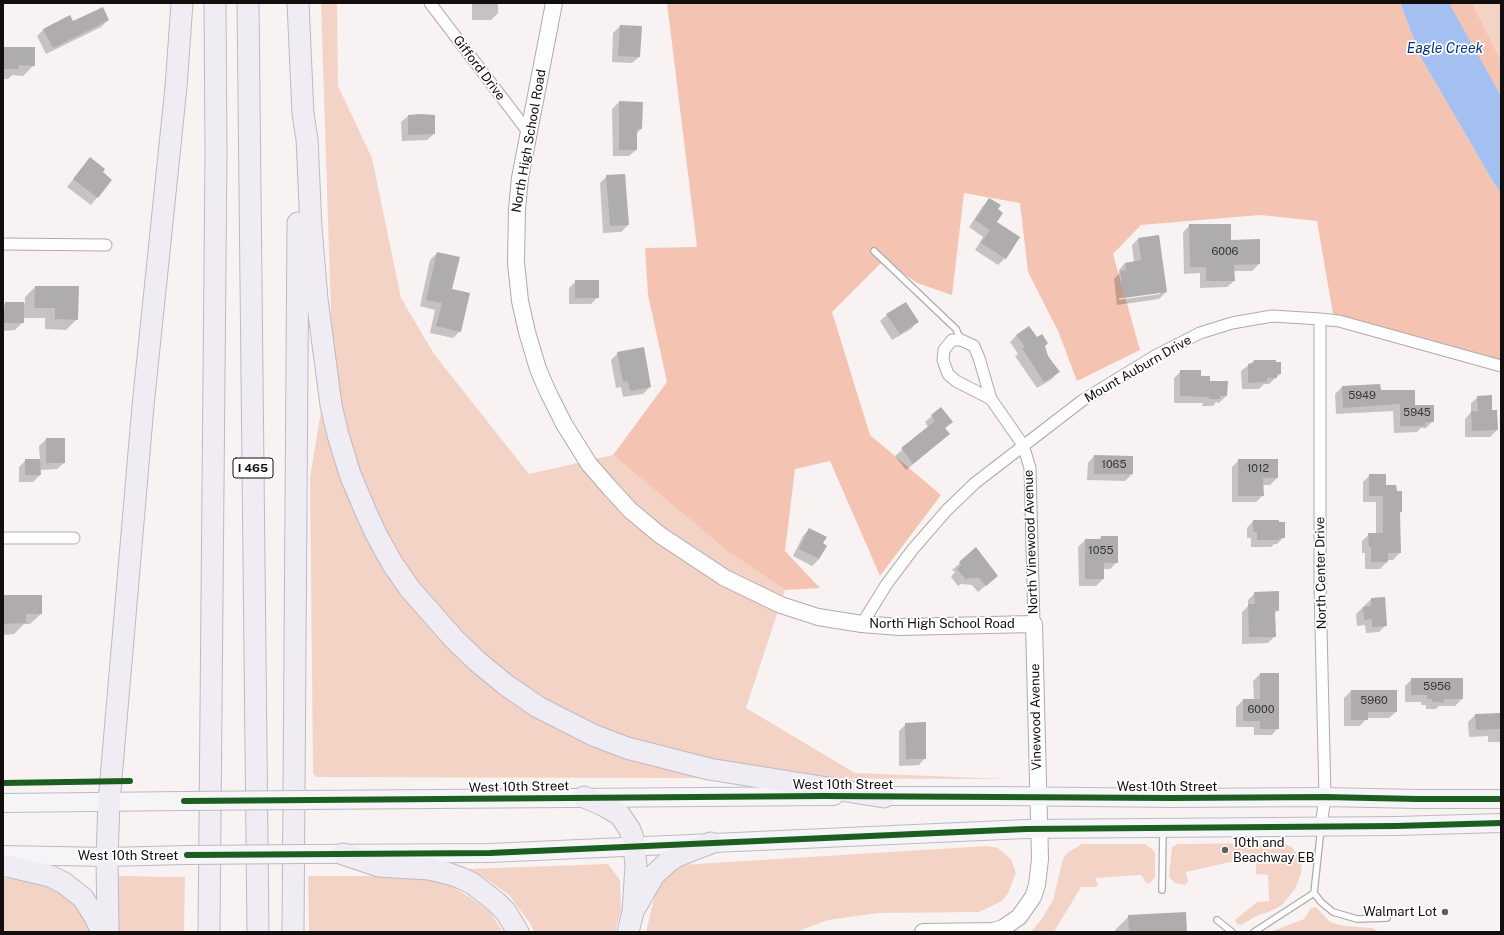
<!DOCTYPE html>
<html>
<head>
<meta charset="utf-8">
<style>
	body { margin:0 }
	#map { position:relative; width:1504px; height:935px; overflow:hidden; background:#f8f3f2; font-family:"Public Sans",sans-serif }
	canvas { display:block }
	.frame { position:absolute; inset:0; border:4px solid #110e0d; pointer-events:none }
</style>
</head>
<body>
<div id="map">
<canvas width="1504" height="935"></canvas>
<div class="frame"></div>
</div>
<script>
const ctx = document.querySelector('canvas').getContext('2d');
ctx.lineJoin = 'round';
function fill(path, color) {
  ctx.fillStyle = color;
  ctx.fill(path, 'evenodd');
}
function shape(rows) {
  const path = new Path2D();
  for (const r of rows) {
    path.moveTo(r[0], r[1]);
    for (let i = 2; i < r.length; i += 2) path.lineTo(r[i], r[i + 1]);
  }
  return path;
}
function stroke(path, color, width, dash) {
  ctx.strokeStyle = color;
  ctx.lineWidth = width;
  ctx.lineCap = dash ? 'butt' : 'round';
  ctx.setLineDash(dash || []);
  ctx.stroke(path);
}
function label(font, color, halo, rows, align = 'center') {
  ctx.font = font + ' "Public Sans",sans-serif';
  ctx.lineWidth = 3.5;
  ctx.setLineDash([]);
  ctx.textBaseline = 'middle';
  ctx.strokeStyle = halo;
  ctx.fillStyle = color;
  for (const [text, x, y, turn = 0] of rows) {
    ctx.save();
    ctx.translate(x, y);
    ctx.rotate((+turn || 0) * Math.PI / 180);
    ctx.textAlign = isNaN(turn) ? turn : align;
    if (halo) ctx.strokeText(text, 0, 0);
    ctx.fillText(text, 0, 0);
    ctx.restore();
  }
}
fill(shape([
	[321,3,337,3,338,86,372,158,401,298,434,354,529,474,613,455,726,550,785,590,746,708,855,773,1007,779,316,777,313,773,310,477,332,346],
	[1472,3,1501,3,1501,61],
	[1282,843,1292,847,1302,862,1301,874,1295,889,1282,905,1269,912,1260,914,1241,925,1237,924,1235,920,1257,902,1269,901,1268,875,1256,874,1256,862,1230,862,1186,872,1188,881,1186,885,1175,883,1169,877,1172,847,1178,844],
	[1082,844,1145,844,1151,848,1155,853,1155,877,1151,882,1147,884,1141,875,1095,878,1098,884,1096,887,1081,887,1054,932,1031,932,1041,920,1053,900,1063,859,1067,853],
	[986,846,998,848,1011,859,1016,873,1008,893,1002,901,979,912,878,913,828,920,796,932,646,932,656,890,665,877,680,865],
	[608,864,620,880,621,910,615,932,534,932,531,925,509,895,482,876,466,869],
	[119,876,185,877,184,932,116,932],
	[308,876,425,876,442,881,468,896,490,912,503,932,309,932],
	[3,878,46,880,64,890,87,920,90,932,3,932],
	[1316,907,1330,922,1344,926,1372,928,1380,932,1270,932,1304,919,1311,908]
]), '#f4d3c7');
fill(shape([
	[667,3,1400,3,1421,58,1495,185,1501,193,1501,371,1333,314,1317,221,1260,215,1141,225,1113,254,1140,350,1077,381,1058,331,1028,272,1020,203,964,193,952,295,917,283,884,260,832,312,870,435,941,495,880,576,830,461,795,469,785,551,820,588,785,590,726,550,613,455,667,382,648,295,645,248,697,247],
	[1449,3,1472,3,1501,61,1501,96,1475,52]
]), '#f5c3b1');
fill(shape([
	[1400,3,1449,3,1501,96,1501,193,1495,185,1421,58]
]), '#a4c0f1');
fill(shape([
	[472,3,498,3,498,13,491,20,472,20],
	[108,20,101,27,46,54,37,36,44,29,73,22],
	[620,26,639,57,632,63,612,62,613,33],
	[3,48,34,65,23,76,12,75,8,79,3,79],
	[619,102,641,129,636,134,636,150,629,156,613,156,612,109],
	[408,116,434,134,427,140,402,141,401,122],
	[90,158,101,172,111,180,91,205,67,187],
	[607,176,628,225,621,232,603,233,600,183],
	[990,199,996,209,996,223,1018,237,1005,258,998,265,975,250,983,237,969,227,983,206],
	[1190,225,1230,241,1259,264,1252,271,1233,271,1234,281,1227,287,1200,288,1200,273,1184,274,1183,232],
	[1138,239,1166,292,1159,299,1117,305,1114,279,1119,274,1119,270,1125,263,1134,262,1132,245],
	[1160,292,1160,294,1119,300,1119,298],
	[437,253,451,290,460,331,453,338,430,333,435,310,420,306,430,260],
	[576,281,598,297,591,304,569,304,569,288],
	[35,287,77,319,66,330,45,329,45,318,23,318,23,322,15,330,3,331,3,306,6,303,25,303,25,297],
	[887,315,917,322,911,329,892,340,880,321],
	[1017,335,1044,346,1048,356,1058,372,1052,379,1037,388,1015,356,1018,354,1010,342],
	[618,353,650,387,643,394,623,397,621,387,616,388,611,360],
	[1254,361,1280,374,1269,384,1264,384,1259,389,1242,389,1241,371],
	[1181,371,1199,377,1226,396,1219,403,1216,402,1213,406,1202,406,1203,403,1174,403,1174,378],
	[1379,385,1380,392,1414,406,1433,421,1426,428,1421,428,1417,432,1394,433,1393,411,1336,414,1335,394,1342,387],
	[1478,397,1491,412,1497,430,1490,437,1465,437,1465,419,1471,412,1471,403],
	[932,416,951,422,944,429,949,434,906,470,895,456,928,427,925,422],
	[46,439,64,463,57,469,40,470,40,475,33,482,19,482,19,467,26,460,40,460,39,446],
	[1094,456,1132,474,1125,481,1087,480,1088,463],
	[1239,460,1277,478,1270,485,1263,485,1263,495,1256,502,1232,502,1232,467],
	[1370,475,1396,492,1401,492,1401,512,1399,514,1400,553,1393,560,1387,560,1387,562,1380,569,1365,569,1365,553,1362,553,1362,541,1369,534,1376,534,1376,502,1363,502,1363,482],
	[1253,521,1284,537,1277,544,1274,544,1271,547,1251,547,1251,538,1247,538,1247,528],
	[809,529,825,546,819,559,812,566,793,556,803,536],
	[1101,537,1117,562,1110,569,1103,569,1103,579,1096,586,1079,586,1078,547,1085,540,1098,540],
	[976,549,990,582,978,592,972,585,961,584,958,586,951,577,955,572,952,570],
	[1255,593,1278,610,1274,614,1275,636,1268,643,1242,644,1242,612,1248,606,1248,600],
	[3,596,41,614,30,624,24,624,14,634,3,635],
	[1371,599,1386,625,1379,632,1366,633,1365,625,1357,626,1356,614],
	[1260,674,1278,728,1272,735,1254,735,1254,727,1236,727,1236,707,1243,700,1254,700,1253,681],
	[1412,679,1462,699,1455,706,1439,706,1436,709,1426,709,1426,705,1421,705,1421,702,1405,702,1405,686],
	[1351,691,1396,712,1389,718,1367,718,1360,726,1344,726,1344,698],
	[1501,714,1501,742,1488,742,1488,736,1469,737,1468,722,1475,715],
	[906,724,925,758,919,765,899,766,899,731],
	[1129,916,1186,932,1115,932,1115,930]
]), '#0003');
fill(shape([
	[103,7,109,20,53,48,43,29,70,15,73,21],
	[620,25,642,26,640,57,618,56],
	[3,47,35,47,35,66,19,65,19,69,3,69],
	[619,101,643,102,642,129,637,129,637,150,619,150],
	[421,114,435,115,435,134,408,135,408,115],
	[90,157,105,169,103,172,112,180,98,198,73,179],
	[625,174,629,225,610,226,606,175],
	[989,198,1001,205,998,209,1003,213,997,222,1020,237,1006,259,981,243,990,230,975,220],
	[1189,224,1231,224,1231,240,1260,239,1260,264,1234,265,1235,281,1206,281,1206,267,1190,267],
	[1159,235,1167,292,1124,298,1120,271,1126,270,1125,263,1141,260,1138,238],
	[437,252,460,257,452,289,470,293,461,332,436,326,442,303,426,300],
	[575,280,599,280,599,298,575,298],
	[35,286,79,286,78,320,55,319,55,308,34,308],
	[5,302,24,302,24,323,3,323,3,311,5,311],
	[906,302,919,322,900,334,886,314],
	[1029,326,1037,337,1042,334,1048,343,1045,346,1048,356,1060,372,1044,382,1022,348,1025,347,1016,335],
	[644,347,651,387,630,391,628,381,623,382,617,352],
	[1254,360,1276,360,1276,362,1281,362,1281,374,1277,374,1277,378,1267,378,1267,382,1248,383,1248,364,1253,363],
	[1180,370,1201,370,1201,376,1210,376,1210,381,1228,381,1227,396,1220,396,1220,399,1209,399,1209,397,1180,396],
	[1380,384,1381,390,1415,390,1415,405,1434,405,1434,422,1425,422,1425,426,1400,426,1400,404,1343,408,1342,386],
	[1492,395,1492,410,1497,410,1498,430,1472,431,1471,411,1478,411,1477,396],
	[941,407,953,422,945,428,950,434,913,464,901,448,935,421,931,415],
	[46,438,65,438,65,463,46,463],
	[1094,455,1133,456,1133,474,1094,474],
	[25,459,40,459,41,475,25,475],
	[1238,459,1278,459,1278,478,1263,478,1264,496,1238,496],
	[1369,474,1386,474,1386,485,1396,485,1397,491,1402,491,1402,512,1400,512,1401,553,1388,553,1388,562,1371,562,1371,547,1369,547,1368,533,1383,533,1383,496,1369,496],
	[1253,520,1279,520,1279,522,1285,522,1285,538,1279,538,1279,540,1257,540,1257,532,1253,532],
	[809,528,827,537,823,543,827,546,819,559,799,549],
	[1101,536,1118,536,1118,563,1104,563,1104,579,1085,579,1085,539,1101,539],
	[976,547,998,576,986,586,979,578,968,578,966,580,957,569,961,565,959,562],
	[1279,591,1279,611,1275,610,1276,637,1249,637,1248,604,1255,604,1254,592],
	[3,595,42,595,42,614,26,614,26,623,3,624],
	[1385,597,1387,626,1372,627,1372,619,1364,620,1363,607,1371,606,1371,598],
	[1260,673,1279,673,1279,729,1260,729,1260,721,1243,721,1243,699,1260,699],
	[1411,678,1463,678,1463,699,1444,699,1444,702,1432,702,1432,699,1427,699,1427,695,1411,695],
	[1351,690,1397,690,1397,712,1368,712,1368,720,1351,720],
	[1501,713,1501,729,1476,730,1475,714],
	[926,722,926,759,906,759,905,723],
	[1186,912,1187,932,1129,932,1128,915]
]), '#aeacac');
const lane = shape([
	[874,251,956,329,961,340],
	[1162,890,1163,830],
	[1314,893,1321,902,1333,912,1357,919,1387,918],
	[1217,920,1232,932],
	[1254,932,1314,893,1321,828]
]);
const street = shape([
	[430,3,529,133],
	[3,244,106,245],
	[1320,319,1320,585,1325,797,1321,826],
	[991,399,956,381,948,374,943,360,944,350,952,340,961,340,974,346,979,358,991,399,1023,445,1030,468,1034,624],
	[3,538,74,538],
	[862,624,886,585,913,549,947,510,975,483,1083,400,1155,356,1200,333,1232,323,1272,316,1320,319,1339,321,1501,366]
]);
const secondary = shape([
	[554,3,520,178,517,209,516,263,520,301,527,332,538,369,547,390,564,424,589,464,609,487,630,510,660,535,725,578,781,605,818,617,862,624,899,627,1034,624,1040,859,1037,885,1033,897,1019,917,1003,928,993,931,923,932]
]);
const primary = shape([
	[870,796,1002,796,1171,798,1325,797,1417,799,1501,799],
	[304,800,834,796],
	[3,803,184,801],
	[305,854,490,853,1026,829,1396,826,1501,823],
	[3,855,107,857,187,855]
]);
const highway = shape([
	[248,3,258,932],
	[298,3,303,114,307,139,311,227,317,299,331,405,338,435,350,474,365,510,376,534,392,563,410,589,455,640,478,662,506,685,538,707,593,735,627,748,709,769,884,797],
	[584,797,603,805,620,815,630,830,633,838,636,865,633,912,628,932],
	[343,854,379,866,429,869,450,874,461,878,473,884,496,902,506,912,518,932],
	[3,865,50,876,64,883,83,898,95,917,102,932],
	[635,908,654,875,669,861,677,856,711,843],
	[108,932,107,857,109,802,143,406,176,87,182,3],
	[209,932,216,154,215,3],
	[293,932,298,223]
]);
stroke(lane, '#afabaa', 8);
stroke(street, '#afabaa', 13);
stroke(secondary, '#afabaa', 18);
stroke(primary, '#beb9c0', 20);
stroke(highway, '#beb9c0', 23);
stroke(lane, '#fefdfd', 5.5);
stroke(street, '#fefdfd', 11);
stroke(secondary, '#fefdfd', 16);
stroke(primary, '#f5f4f7', 18);
stroke(highway, '#f0ecf4', 21);
const primaryBridge = shape([
	[184,801,304,800],
	[187,855,305,854]
]);
stroke(primaryBridge, '#beb9c0', 20, []);
stroke(primaryBridge, '#f5f4f7', 18);
stroke(shape([
	[3,783,130,781],
	[184,801,823,796,1171,798,1325,797,1417,799,1501,799],
	[187,855,490,853,1026,829,1396,826,1501,823]
]), '#1b5e20', 6);
for (const [x, y, r, color] of [
	[1225,850,4,"#625e5d"],
	[1445,912,4,"#625e5d"]
]) {
  const dot = new Path2D();
  dot.arc(x, y, r, 0, 2 * Math.PI);
  ctx.fillStyle = color;
  ctx.fill(dot);
  stroke(dot, '#fff', 1.5);
}
label('11px', '#383635', null, [
	["6006",1225,252],
	["5949",1362,396],
	["5945",1417,413],
	["1065",1114,465],
	["1012",1258,469],
	["1055",1101,551],
	["5956",1437,687],
	["5960",1374,701],
	["6000",1261,710]
]);
for (const [x, y, w] of [
	[253,468,40]
]) {
  const box = new Path2D();
  box.roundRect(x - w / 2, y - 10, w, 20, 3);
  ctx.fillStyle = '#fff';
  ctx.fill(box);
  stroke(box, '#110e0d', 1);
}
label('bold 12px', '#110e0d', null, [
	["I 465",253,468]
]);
label('13px', '#110e0d', '#fff', [
	["Gifford Drive",479,68,53],
	["North High School Road",529,141,-80],
	["Mount Auburn Drive",1138,369,-30],
	["North Vinewood Avenue",1031,542,-92],
	["North Center Drive",1321,573,-91],
	["North High School Road",942,624],
	["Vinewood Avenue",1036,717,-91],
	["West 10th Street",843,785],
	["West 10th Street",519,787,-1],
	["West 10th Street",1167,787],
	["West 10th Street",128,856]
]);
label('13px', '#110e0d', '#fff', [
	["10th and",1233,843],
	["Beachway EB",1233,858],
	["Walmart Lot",1437,912,"right"]
], 'left');
label('italic 14px', '#023282', '#fff', [
	["Eagle Creek",1445,49]
]);
</script>
</body>
</html>
